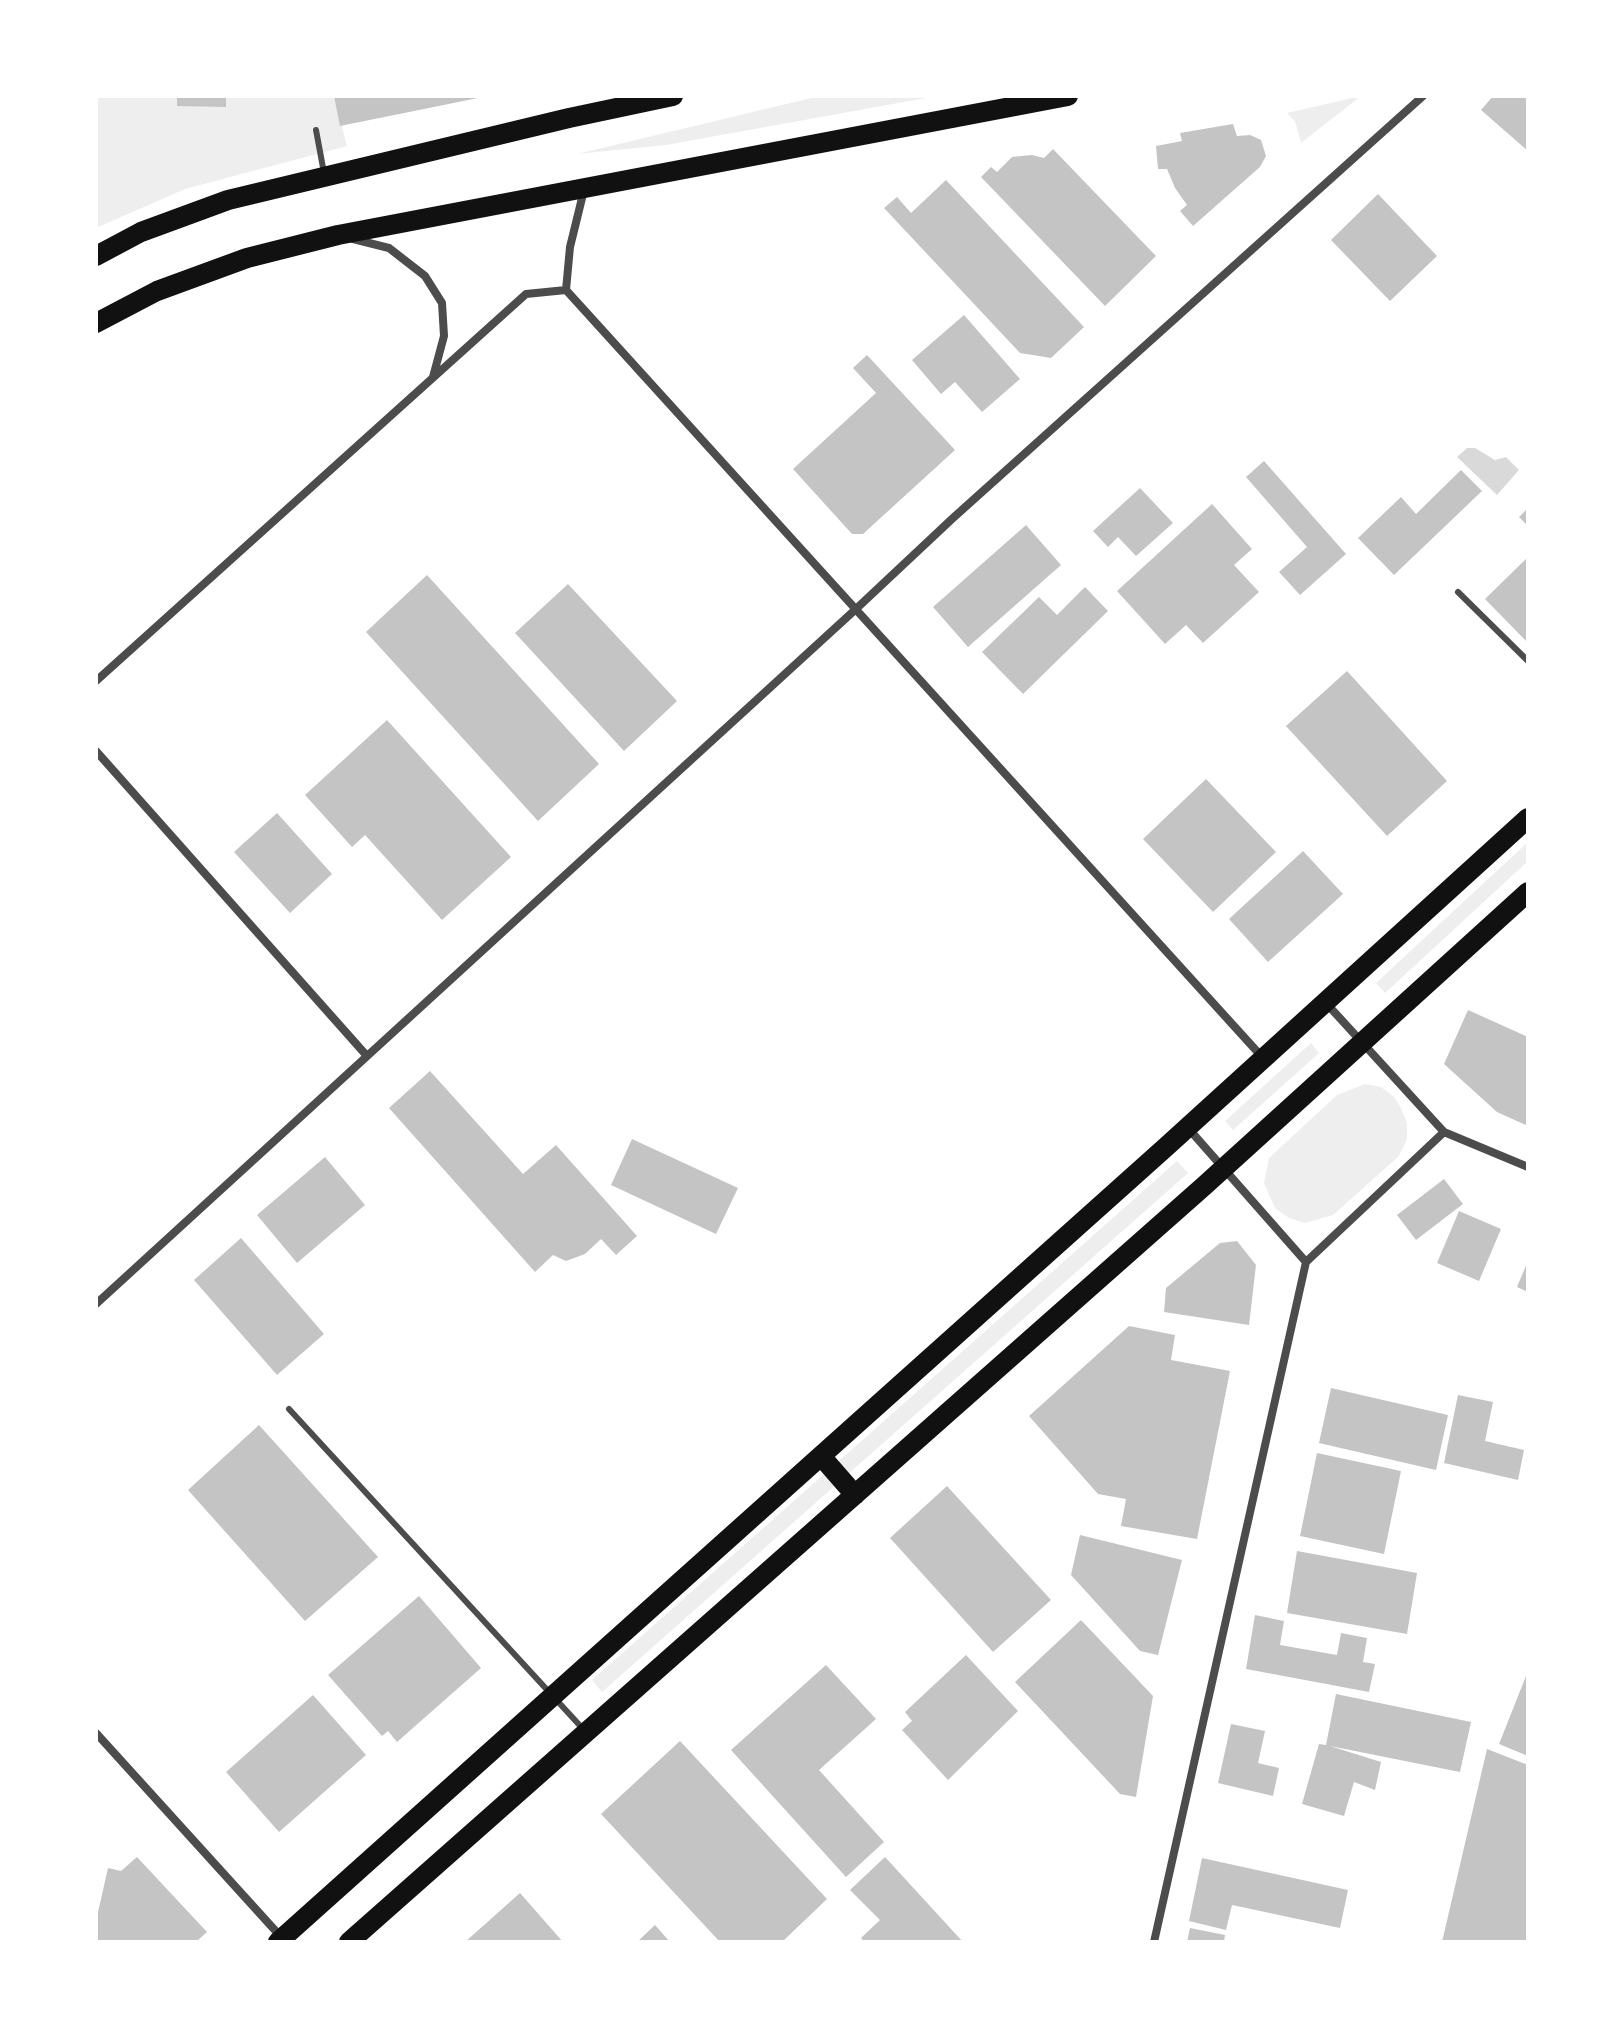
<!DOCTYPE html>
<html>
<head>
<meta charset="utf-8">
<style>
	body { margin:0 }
	#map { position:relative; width:1624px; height:2038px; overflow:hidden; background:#fff; font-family:"Zilla Slab",serif }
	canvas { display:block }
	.frame { position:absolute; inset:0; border:98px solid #fff; pointer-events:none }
</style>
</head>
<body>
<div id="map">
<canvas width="1624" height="2038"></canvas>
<div class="frame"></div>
</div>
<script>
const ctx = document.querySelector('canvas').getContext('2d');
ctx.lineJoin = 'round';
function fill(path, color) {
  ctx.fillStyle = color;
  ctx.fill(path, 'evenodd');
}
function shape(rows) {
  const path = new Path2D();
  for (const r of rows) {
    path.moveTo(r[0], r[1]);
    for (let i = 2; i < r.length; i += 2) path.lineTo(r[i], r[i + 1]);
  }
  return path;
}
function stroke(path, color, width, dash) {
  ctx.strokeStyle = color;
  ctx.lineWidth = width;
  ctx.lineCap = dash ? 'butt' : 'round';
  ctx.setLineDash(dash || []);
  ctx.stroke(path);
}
fill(shape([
	[96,96,334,96,347,146,185,189,96,228],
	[820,96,937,96,666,145,577,154],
	[1361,96,1301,143,1295,121,1287,113],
	[1528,842,1528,861,1385,993,1376,983],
	[1311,1043,1319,1053,1233,1130,1225,1121],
	[1365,1084,1381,1087,1394,1097,1401,1108,1407,1123,1407,1139,1399,1156,1333,1215,1305,1223,1289,1218,1275,1208,1264,1183,1269,1158,1337,1095],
	[1177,1161,1188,1173,602,1692,592,1680]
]), '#eee');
fill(shape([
	[1467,448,1475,448,1495,460,1506,457,1519,470,1497,495,1457,457]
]), '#d9d9d9');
fill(shape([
	[177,96,226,96,226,107,177,106],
	[334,96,483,96,483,97,340,126],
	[1493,96,1528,96,1528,151,1481,110],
	[1233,124,1237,136,1250,135,1261,140,1266,156,1260,167,1193,226,1180,211,1187,205,1175,188,1167,169,1158,169,1156,146,1182,141,1180,133],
	[1053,149,1156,256,1105,306,981,177,991,167,997,172,1012,157,1032,155,1044,158],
	[946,180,1084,327,1051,358,1020,353,884,208,897,197,911,213],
	[1378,194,1437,256,1390,301,1331,240],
	[964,315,1020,379,982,412,955,382,941,394,912,360],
	[867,355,955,450,863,534,852,534,793,469,876,393,853,368],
	[1264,461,1346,554,1300,595,1279,572,1307,547,1246,477],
	[1461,470,1482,491,1394,575,1358,538,1401,497,1416,514],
	[1140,488,1173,523,1136,556,1118,537,1108,547,1093,531],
	[1212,504,1252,549,1234,565,1259,592,1203,643,1186,625,1165,644,1117,591],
	[1528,508,1528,526,1519,517],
	[1026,525,1061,565,968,647,933,607],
	[1528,557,1528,643,1485,599],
	[427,575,599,764,538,821,366,632],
	[568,584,677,701,624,751,515,633],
	[1085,587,1108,611,1023,694,982,652,1039,597,1057,615],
	[1347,671,1447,781,1387,836,1286,726],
	[387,720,511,857,442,920,365,835,352,847,305,795],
	[1206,779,1276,852,1213,912,1143,839],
	[277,813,332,874,290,913,234,852],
	[1303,851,1343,894,1268,962,1229,919],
	[1468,1010,1528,1037,1528,1126,1497,1112,1444,1064],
	[430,1071,523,1174,556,1145,637,1236,616,1255,601,1239,585,1254,566,1261,553,1255,535,1272,389,1108],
	[632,1139,738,1188,716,1234,611,1185],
	[325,1157,365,1205,297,1263,257,1215],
	[1444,1179,1463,1204,1416,1240,1397,1215],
	[1459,1211,1501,1229,1479,1281,1437,1263],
	[241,1238,324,1334,277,1375,194,1280],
	[1237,1241,1256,1265,1249,1325,1164,1312,1166,1288,1220,1243],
	[1528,1261,1528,1292,1517,1287],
	[1129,1326,1175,1335,1171,1360,1230,1371,1197,1539,1121,1526,1126,1499,1098,1494,1029,1416],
	[1331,1388,1448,1415,1436,1470,1319,1443],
	[1458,1395,1493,1402,1485,1441,1524,1450,1518,1480,1444,1463],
	[259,1425,378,1557,305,1621,188,1490],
	[1317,1453,1401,1471,1384,1554,1300,1536],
	[947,1486,1051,1600,993,1652,890,1538],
	[1080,1535,1182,1560,1158,1655,1140,1651,1071,1575],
	[1297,1551,1417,1573,1407,1634,1287,1613],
	[419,1596,481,1668,397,1742,388,1731,382,1736,328,1675],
	[1255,1615,1284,1621,1280,1645,1337,1655,1341,1633,1367,1638,1363,1662,1375,1664,1369,1692,1246,1669],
	[1081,1620,1153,1696,1136,1797,1120,1794,1015,1682],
	[966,1655,1018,1711,948,1780,902,1730,912,1721,905,1712],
	[826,1665,876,1719,819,1770,884,1842,846,1877,731,1750],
	[1528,1671,1528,1756,1499,1744],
	[1336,1694,1471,1722,1460,1772,1330,1746,1381,1762,1375,1790,1354,1782,1344,1816,1302,1804,1319,1744,1326,1745],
	[313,1695,366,1755,279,1832,226,1772],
	[1231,1724,1265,1731,1258,1763,1279,1768,1273,1796,1218,1783],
	[680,1741,827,1899,782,1942,720,1942,601,1814],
	[1487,1749,1528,1765,1528,1942,1442,1942],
	[137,1857,207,1932,196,1942,96,1942,96,1921,108,1868,121,1871],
	[885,1857,963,1942,864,1942,861,1938,880,1920,850,1890],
	[1202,1858,1348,1890,1340,1928,1232,1905,1226,1930,1189,1921],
	[520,1893,563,1942,465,1942],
	[655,1925,670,1942,637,1942],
	[1190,1928,1225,1935,1224,1942,1187,1942]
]), '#c4c4c4');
stroke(shape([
	[316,130,324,173],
	[1458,592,1528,661],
	[289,1409,584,1730]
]), '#4c4c4c', 6);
stroke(shape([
	[584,190,570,247,566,290,1263,1058],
	[353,239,389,248,425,276,442,303,444,336,433,377],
	[96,681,526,294,566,290],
	[96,751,367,1056],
	[1326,1003,1444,1132,1528,1167],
	[1188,1128,1306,1262],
	[96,1304,856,609,953,518,1423,96],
	[96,1733,282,1938],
	[1154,1942,1306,1262,1444,1132]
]), '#4c4c4c', 8);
stroke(shape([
	[96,256,141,232,228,200,569,118,673,96],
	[96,323,157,291,247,258,338,235,1068,96],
	[821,1456,855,1495],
	[278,1942,1167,1146,1528,818],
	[349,1942,1204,1186,1528,892]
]), '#111', 20);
</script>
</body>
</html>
